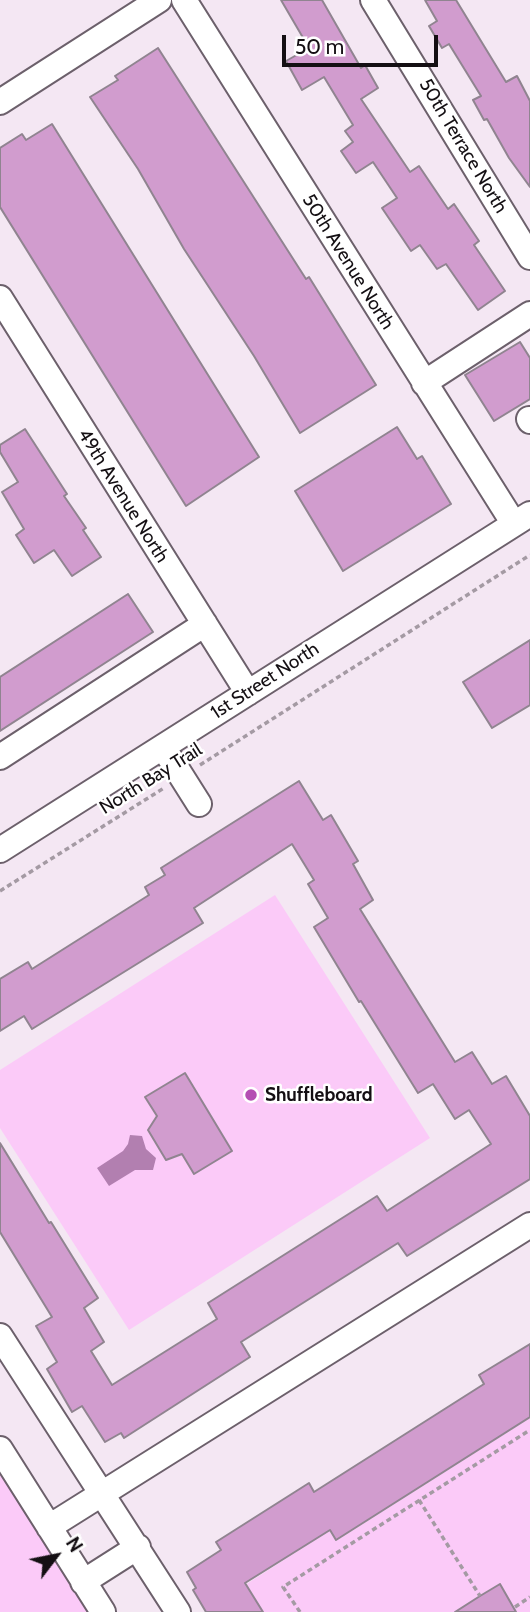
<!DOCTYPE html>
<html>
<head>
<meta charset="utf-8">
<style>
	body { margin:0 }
	#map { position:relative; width:530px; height:1612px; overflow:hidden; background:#f4e7f3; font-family:Cabin,sans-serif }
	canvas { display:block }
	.north { position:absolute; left:21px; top:1521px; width:70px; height:70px; -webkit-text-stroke:5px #fff; paint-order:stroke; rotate:58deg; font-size:19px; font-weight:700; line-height:28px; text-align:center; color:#140f13 }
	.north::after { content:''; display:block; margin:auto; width:24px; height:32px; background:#140f13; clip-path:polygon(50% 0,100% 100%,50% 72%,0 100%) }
	.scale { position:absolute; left:282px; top:35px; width:156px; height:32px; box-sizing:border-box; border:4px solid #140f13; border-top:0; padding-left:9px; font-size:21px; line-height:24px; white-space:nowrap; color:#140f13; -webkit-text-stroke:5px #fff; paint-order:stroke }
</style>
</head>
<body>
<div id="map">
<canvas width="530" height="1612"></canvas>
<div class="north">N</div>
<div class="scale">50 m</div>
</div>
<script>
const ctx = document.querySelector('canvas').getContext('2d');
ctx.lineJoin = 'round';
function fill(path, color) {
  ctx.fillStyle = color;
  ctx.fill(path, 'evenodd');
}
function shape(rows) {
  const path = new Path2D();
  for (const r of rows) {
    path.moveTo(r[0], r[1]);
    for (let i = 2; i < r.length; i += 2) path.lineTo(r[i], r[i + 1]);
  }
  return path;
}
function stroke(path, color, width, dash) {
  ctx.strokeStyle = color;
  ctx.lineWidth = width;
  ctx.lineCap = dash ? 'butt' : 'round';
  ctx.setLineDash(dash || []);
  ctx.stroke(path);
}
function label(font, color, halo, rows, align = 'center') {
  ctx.font = font + ' Cabin,sans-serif';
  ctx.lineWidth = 5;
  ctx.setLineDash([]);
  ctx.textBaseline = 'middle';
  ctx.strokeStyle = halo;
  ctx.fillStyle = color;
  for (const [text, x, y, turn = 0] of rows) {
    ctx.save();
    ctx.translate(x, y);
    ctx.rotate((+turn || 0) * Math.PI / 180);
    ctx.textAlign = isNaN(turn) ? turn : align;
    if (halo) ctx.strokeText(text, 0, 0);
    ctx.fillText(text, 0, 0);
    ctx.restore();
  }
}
fill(shape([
	[275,895,430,1138,129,1330,0,1128,0,1070],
	[530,1418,530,1612,263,1612,245,1585,329,1531,336,1541],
	[0,1449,103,1612,0,1612]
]), '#fbcaf8');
fill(shape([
	[130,1135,142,1136,146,1149,156,1158,153,1170,135,1170,109,1186,97,1168,123,1151,128,1144]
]), '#b27fb0');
const building = shape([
	[281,0,322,0,361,68,365,65,378,88,361,99,410,172,419,166,448,209,454,204,479,241,474,245,505,291,478,310,446,264,437,269,420,245,411,251,382,208,397,198,373,162,356,173,341,151,353,142,345,131,353,125,324,77,302,90,286,61,309,48,281,0],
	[425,0,456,0,506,82,517,76,530,101,530,187,509,158,487,119,484,120,473,100,481,96,449,44,442,48,429,26,437,21,425,0],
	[158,48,306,279,309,277,376,385,300,433,254,356,184,249,138,169,90,97,118,80,115,76,158,48],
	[52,124,259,457,186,506,0,207,0,148,22,134,26,140,52,124],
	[520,342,530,358,530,399,494,421,465,375,520,342],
	[397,427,417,459,422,456,451,504,343,571,295,491,397,427],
	[25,429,67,494,64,496,86,528,83,530,101,557,72,576,54,550,34,563,16,535,24,529,2,492,18,482,0,452,0,445,25,429],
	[128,594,153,632,0,731,0,677,128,594],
	[530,640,530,705,492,728,463,682,530,640],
	[299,781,323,820,331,815,358,861,353,864,373,900,360,909,455,1062,472,1052,492,1084,506,1076,530,1116,530,1179,407,1256,398,1243,241,1342,250,1357,124,1438,121,1433,105,1442,82,1406,72,1412,47,1369,57,1362,36,1326,52,1317,0,1232,0,1143,49,1223,51,1222,98,1298,84,1308,104,1342,91,1351,112,1385,217,1319,208,1303,377,1196,387,1211,491,1144,469,1110,455,1119,433,1084,418,1093,361,1001,359,1002,314,927,328,918,308,884,314,880,292,844,194,908,203,923,32,1029,24,1016,0,1031,0,979,28,962,32,969,149,895,145,887,165,875,161,868,299,781],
	[185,1073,232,1151,194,1174,182,1154,166,1160,148,1130,157,1116,145,1097,185,1073],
	[530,1344,530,1417,336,1540,330,1530,245,1583,263,1612,206,1612,193,1590,196,1588,187,1572,221,1550,216,1542,309,1483,314,1492,484,1384,479,1375,530,1344],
	[500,1584,516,1612,455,1612,480,1596,500,1584]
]);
fill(building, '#d19cce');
stroke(building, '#908490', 2);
const minor = shape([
	[184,0,514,524],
	[373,0,530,257],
	[0,102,159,0],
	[0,298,248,693],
	[424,383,530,314],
	[529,419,530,421],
	[163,747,199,804],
	[0,757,205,624],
	[0,850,530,514],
	[0,1336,178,1612],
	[0,1449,103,1612],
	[49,1527,530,1225],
	[83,1582,138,1547]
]);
stroke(minor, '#6c606b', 28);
stroke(shape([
	[200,765,530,555],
	[0,891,164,788],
	[419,1500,480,1596],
	[515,1607,530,1597],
	[300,1612,283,1587,530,1430]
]), '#a49aa3', 3.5, [5, 3.5]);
stroke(minor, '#fff', 24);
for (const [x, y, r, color] of [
	[251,1095,7,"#b44eb3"]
]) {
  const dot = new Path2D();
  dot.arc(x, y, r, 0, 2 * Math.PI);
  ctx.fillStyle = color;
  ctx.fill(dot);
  stroke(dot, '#fff', 2.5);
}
label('19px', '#140f13', '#fff', [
	["50th Terrace North",463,146,59],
	["50th Avenue North",348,262,58],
	["49th Avenue North",123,496,58],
	["1st Street North",265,681,-33],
	["North Bay Trail",151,779,-32]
]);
label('bold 19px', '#140f13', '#fff', [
	["Shuffleboard",265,1095]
], 'left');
</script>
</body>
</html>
